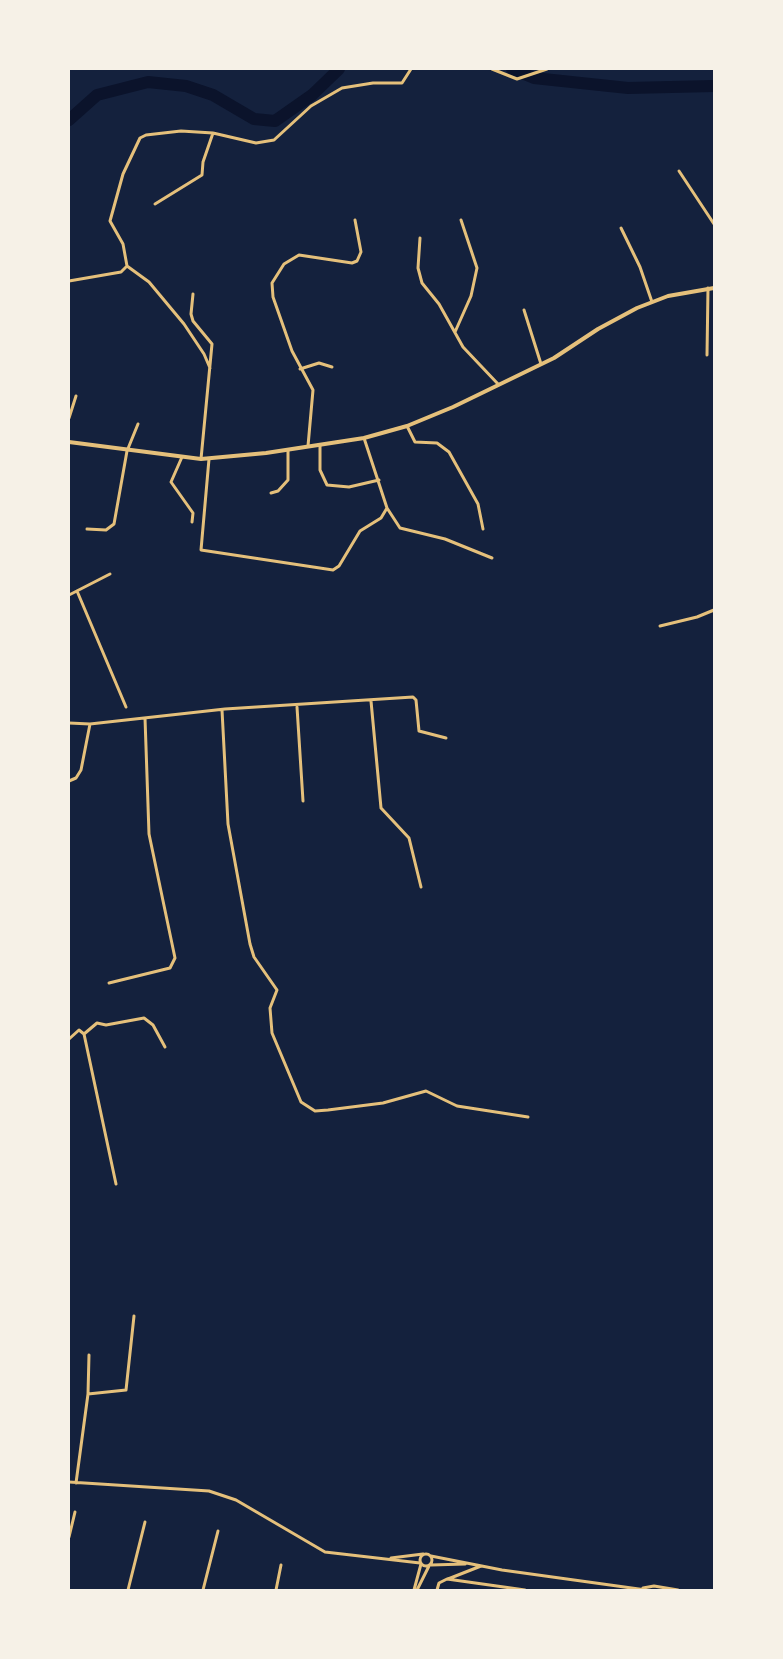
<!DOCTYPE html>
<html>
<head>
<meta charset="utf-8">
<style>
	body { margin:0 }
	#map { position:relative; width:783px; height:1659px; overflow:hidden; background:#14213d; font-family:"Noto Sans",sans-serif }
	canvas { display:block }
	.frame { position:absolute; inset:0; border:70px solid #f6f1e7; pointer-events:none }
</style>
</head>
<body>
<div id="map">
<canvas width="783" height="1659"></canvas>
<div class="frame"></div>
</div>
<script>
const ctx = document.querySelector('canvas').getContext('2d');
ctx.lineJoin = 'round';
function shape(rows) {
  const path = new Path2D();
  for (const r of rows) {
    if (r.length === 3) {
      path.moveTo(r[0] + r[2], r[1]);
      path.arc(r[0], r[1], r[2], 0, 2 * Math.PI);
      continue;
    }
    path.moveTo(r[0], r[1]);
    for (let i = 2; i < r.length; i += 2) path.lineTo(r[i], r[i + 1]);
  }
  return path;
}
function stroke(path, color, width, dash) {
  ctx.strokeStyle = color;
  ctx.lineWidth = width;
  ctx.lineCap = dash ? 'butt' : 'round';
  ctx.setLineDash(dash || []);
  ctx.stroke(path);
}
stroke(shape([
	[512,69,534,78,628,88,714,86],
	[69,120,97,95,148,82,186,86,213,95,254,119,275,121,312,95,339,69]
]), '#0b132b', 12);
stroke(shape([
	[492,69,517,79,547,69],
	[679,171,714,224],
	[155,204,202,175,203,162,213,133],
	[621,228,640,267,652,302],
	[420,238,418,268,422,283,439,304,463,347,498,384],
	[127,266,149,282,184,324,204,354,210,368],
	[69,281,121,272,127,266,123,244,110,221,123,174,140,138,146,135,181,131,213,133,256,143,274,140,311,106,342,88,373,83,402,83,411,69],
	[193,294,191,314,193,321,212,344,201,459],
	[524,310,541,364],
	[455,332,471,296,477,268,461,220],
	[707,355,708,288],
	[300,369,319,363,332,367],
	[69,418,76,396],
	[407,426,415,442,437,443,449,452,478,504,483,529],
	[320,445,320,470,327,485,349,487,379,480],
	[308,446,313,390,292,351,273,297,272,283,284,264,299,255,352,263,357,261,361,252,355,220],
	[182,457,171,482,193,513,192,522],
	[209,459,201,550,333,570,339,566,360,531,381,518,387,508,364,438],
	[271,493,278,491,288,480,288,450],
	[387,508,400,528,445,539,492,558],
	[87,529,106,530,114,524,127,451,138,424],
	[77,591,126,707],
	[69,595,110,574],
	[660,626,697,617,714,610],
	[371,701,381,808,409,838,421,887],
	[297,707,303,801],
	[222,710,228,824,250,944,254,957,277,990,270,1008,272,1033,301,1102,315,1111,328,1110,383,1103,426,1091,457,1106,528,1117],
	[69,723,90,724,225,709,413,697,416,700,419,731,446,738],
	[69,781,76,778,81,770,90,724],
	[109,983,170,968,175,958,149,834,145,718],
	[84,1034,97,1023,106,1025,144,1018,153,1025,165,1047],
	[69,1039,79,1030,84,1034,116,1184],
	[88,1394,89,1355],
	[69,1482,209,1491,236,1500,325,1552,420,1563],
	[76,1483,88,1394,126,1390,134,1316],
	[69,1537,75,1512],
	[426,1560,6],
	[431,1556,502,1570,646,1590],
	[391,1558,423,1554],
	[431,1565,465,1564],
	[448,1579,481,1566],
	[643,1588,654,1586,678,1590],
	[128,1590,145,1522],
	[203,1590,218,1531],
	[276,1590,281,1565],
	[414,1590,421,1564],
	[417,1590,429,1566],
	[437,1590,439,1583,447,1579,525,1590]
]), '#e5c07b', 3);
stroke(shape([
	[69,442,201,459,266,453,364,438,407,426,453,407,554,358,598,329,637,308,668,296,714,288]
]), '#e5c07b', 4);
</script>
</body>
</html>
